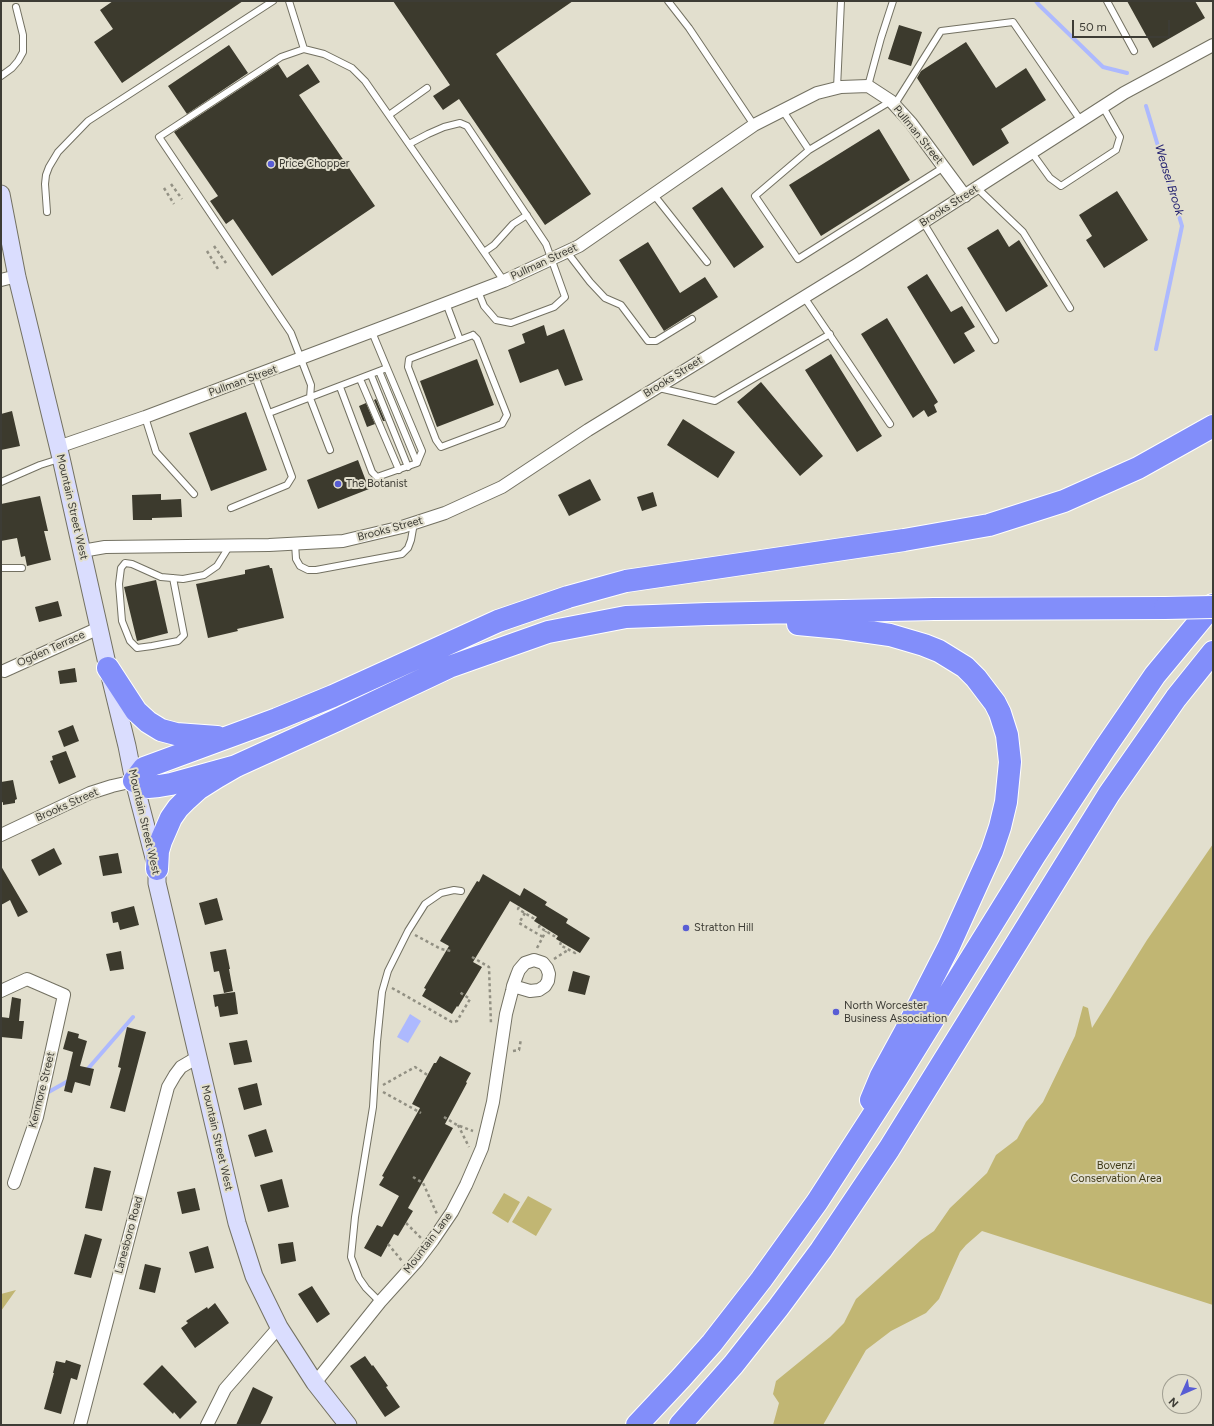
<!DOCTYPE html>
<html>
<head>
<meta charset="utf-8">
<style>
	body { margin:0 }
	#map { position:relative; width:1214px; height:1426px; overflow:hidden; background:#e2dfce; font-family:Figtree,sans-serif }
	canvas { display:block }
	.frame { position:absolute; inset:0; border:2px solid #3d3c35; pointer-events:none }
	.north { position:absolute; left:1162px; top:1374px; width:40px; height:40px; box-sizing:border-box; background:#e2dfce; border:1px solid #a09e91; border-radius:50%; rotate:225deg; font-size:11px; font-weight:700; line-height:16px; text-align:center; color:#3d3c35 }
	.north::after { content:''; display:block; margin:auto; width:14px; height:18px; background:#585dd4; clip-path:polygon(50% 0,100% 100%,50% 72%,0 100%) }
	.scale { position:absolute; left:1072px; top:20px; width:98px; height:18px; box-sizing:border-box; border:2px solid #3d3c35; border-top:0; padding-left:5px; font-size:12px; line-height:14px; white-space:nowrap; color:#3d3c35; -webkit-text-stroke:3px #e2dfce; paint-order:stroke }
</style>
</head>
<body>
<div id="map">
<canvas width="1214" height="1426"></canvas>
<div class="frame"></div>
<div class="north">N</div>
<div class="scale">50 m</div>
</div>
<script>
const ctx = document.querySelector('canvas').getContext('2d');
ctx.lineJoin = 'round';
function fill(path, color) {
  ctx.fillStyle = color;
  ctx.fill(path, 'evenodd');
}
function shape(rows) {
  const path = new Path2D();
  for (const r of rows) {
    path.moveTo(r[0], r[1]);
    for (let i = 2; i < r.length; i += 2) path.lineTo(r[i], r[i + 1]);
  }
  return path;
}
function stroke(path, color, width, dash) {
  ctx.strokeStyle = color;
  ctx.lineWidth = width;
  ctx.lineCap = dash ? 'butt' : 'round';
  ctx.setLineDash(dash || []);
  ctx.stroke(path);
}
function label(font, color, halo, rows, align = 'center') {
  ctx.font = font + ' Figtree,sans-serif';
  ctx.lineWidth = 4;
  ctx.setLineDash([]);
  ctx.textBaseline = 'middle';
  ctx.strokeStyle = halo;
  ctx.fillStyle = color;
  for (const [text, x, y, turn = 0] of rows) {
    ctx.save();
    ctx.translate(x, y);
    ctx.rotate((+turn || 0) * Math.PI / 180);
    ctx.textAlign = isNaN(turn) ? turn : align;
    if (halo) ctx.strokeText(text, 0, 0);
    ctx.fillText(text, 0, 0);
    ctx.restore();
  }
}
fill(shape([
	[1213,844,1213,1305,982,1231,966,1245,960,1252,939,1299,926,1313,891,1331,866,1350,823,1425,773,1425,779,1403,773,1394,776,1381,830,1337,844,1323,856,1299,921,1240,934,1231,950,1208,987,1173,996,1155,1017,1139,1026,1122,1043,1102,1075,1036,1083,1006,1088,1008,1092,1028,1147,940],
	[504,1193,520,1202,508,1223,492,1213],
	[528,1196,552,1209,536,1236,512,1222],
	[16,1290,1,1311,1,1294]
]), '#c1b673');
fill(shape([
	[410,1014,421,1021,408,1043,397,1037]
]), '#adb9fe');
stroke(shape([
	[1036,1,1039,5,1103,67,1127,73],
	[1146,106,1182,226,1156,349],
	[86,1071,133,1017],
	[45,1094,70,1080]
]), '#adb9fe', 4);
fill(shape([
	[113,1,243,1,122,83,94,42,113,29,100,10],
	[393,1,573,1,496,54,591,194,545,225,459,99,443,110,433,96,450,85],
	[1127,1,1195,1,1205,18,1153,48],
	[899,25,922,32,911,66,888,59],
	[966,42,996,88,1026,68,1046,100,1001,129,1009,143,973,166,917,78,921,71],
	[229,45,248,73,187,114,168,86],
	[278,64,287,78,308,64,320,82,299,95,375,206,272,276,233,219,226,224,210,201,218,196,174,132],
	[879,129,910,180,821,236,789,185],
	[722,187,764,247,734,268,692,208],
	[1117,191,1148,240,1104,268,1086,240,1092,236,1079,215],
	[998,229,1009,247,1019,240,1048,286,1006,312,967,248],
	[648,242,680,293,705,277,718,297,664,331,619,260],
	[927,274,951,312,962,306,975,327,964,333,975,351,954,364,907,287],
	[887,318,938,402,934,405,937,412,928,417,924,410,913,418,861,334],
	[544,325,547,336,564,329,583,380,565,386,558,369,520,383,508,350,525,343,522,334],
	[831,354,882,436,857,452,805,370],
	[477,359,494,405,437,427,420,381],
	[761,382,823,456,800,476,737,402],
	[376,399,385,421,383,421,374,400],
	[366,403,375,424,367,427,359,406],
	[12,411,20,446,1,450,1,414],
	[246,412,267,470,211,491,189,433],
	[683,419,735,452,718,478,667,445],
	[358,460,369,489,318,509,307,480],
	[590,479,601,500,569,516,558,495],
	[653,492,657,506,642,511,637,497],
	[161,494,161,500,181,499,182,517,152,518,152,520,133,520,132,495],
	[40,496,48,531,44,531,51,560,27,566,25,556,21,557,17,538,1,541,1,504],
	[269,565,270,568,272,568,284,618,237,629,238,631,208,638,196,584,245,574,245,570],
	[156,580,168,633,137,641,124,587],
	[58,601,62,616,39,622,35,607],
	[75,668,77,682,60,684,58,671],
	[73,725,79,741,64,747,58,731],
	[66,751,76,777,59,784,50,761,53,760,52,756],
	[13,780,17,799,15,800,15,803,3,805,3,802,1,803,1,782],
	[54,848,62,864,39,876,31,860],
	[118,853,122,873,103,876,99,856],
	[1,866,28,912,18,917,10,900,1,905],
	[483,874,520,896,524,888,547,902,545,905,568,919,566,923,590,938,580,953,556,939,558,936,534,921,537,917,510,901,473,962,482,967,458,1007,457,1006,452,1014,422,996,426,989,424,988,449,946,440,941,477,881,479,882],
	[217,898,223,920,205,925,199,903],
	[134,906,139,925,120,930,118,922,113,923,111,912],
	[226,949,230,969,229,969,233,991,224,993,219,971,214,972,210,952],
	[121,951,124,969,110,971,106,954],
	[573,971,590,976,585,995,568,991],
	[235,992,238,1014,220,1017,218,1006,215,1007,213,995],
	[12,997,21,999,19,1021,24,1021,22,1039,1,1037,1,1017,9,1018],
	[127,1027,146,1032,125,1112,110,1108,121,1068,118,1067],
	[68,1031,79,1034,78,1038,87,1041,80,1066,94,1069,90,1086,75,1082,72,1093,64,1091,73,1052,63,1049],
	[247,1040,252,1062,234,1065,229,1043],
	[440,1056,471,1073,466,1082,467,1083,445,1124,453,1128,408,1208,413,1211,398,1236,394,1234,381,1257,364,1248,377,1225,382,1227,399,1196,379,1185,384,1177,382,1176,420,1108,412,1104,434,1063,436,1063],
	[257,1083,262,1105,244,1110,238,1088],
	[266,1129,273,1152,255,1157,248,1135],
	[94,1167,111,1171,102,1211,85,1208],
	[282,1179,289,1207,268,1212,260,1185],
	[195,1188,200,1210,182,1214,177,1192],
	[85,1234,102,1239,91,1278,74,1274],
	[293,1242,296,1261,281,1264,278,1244],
	[208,1246,214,1268,195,1273,189,1252],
	[145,1264,161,1268,155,1293,139,1289],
	[312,1286,330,1314,317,1323,298,1294],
	[215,1303,229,1323,195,1348,181,1328,188,1323,186,1321,207,1307,208,1309],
	[365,1356,372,1366,373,1365,388,1386,386,1387,400,1407,385,1417,350,1366],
	[66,1360,81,1365,77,1380,71,1378,61,1414,44,1409,54,1373,53,1373,56,1361,65,1363],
	[162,1365,197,1402,180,1419,174,1412,173,1414,143,1384],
	[253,1387,273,1397,266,1413,260,1425,236,1425]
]), '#3c3a2d');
const lane = shape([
	[289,1,304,49],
	[668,1,689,28,754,125],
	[1107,1,1134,51],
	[1,76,12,68,18,61,23,52,23,35,16,7],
	[868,86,881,38,893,1],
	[837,88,841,1],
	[895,104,941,31,1013,22,1081,121],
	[783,111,809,150,891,101],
	[389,115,427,88],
	[409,144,428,134,444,127,460,123,467,126,546,244,565,297,554,307,511,323,496,320,484,306,478,291],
	[809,150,755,196,798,259,944,167],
	[1032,153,1050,178,1061,186,1116,150,1120,137,1103,107],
	[977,188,1023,232,1070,308],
	[654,195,707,262],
	[47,212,45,184,46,175,49,167,58,152,88,121,273,1],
	[923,222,995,340],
	[484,252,494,245,513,224,527,215],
	[567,252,590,282,605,298,621,305,648,341,656,341,692,319],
	[804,297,890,424],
	[446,303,460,340],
	[372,332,387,368],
	[473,335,477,339,507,415,502,424,441,447,436,440,408,367,409,359,473,335],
	[379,371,417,463],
	[371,375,408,467],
	[360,379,399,470],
	[659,388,715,401,830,334],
	[269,413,387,368,422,451,417,463,377,477,372,472,340,387],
	[145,417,156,452,194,494],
	[330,450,310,398,311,385,291,333,159,137,281,57,304,49,324,54,352,68,365,81,504,281],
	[1,482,40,465,59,459],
	[231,508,287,485,292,477,255,376],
	[295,543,296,559,300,566,308,570,316,570,402,554,408,548,411,540,414,523],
	[1,568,22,568],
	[173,578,184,635,178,641,152,646,137,648,130,641,122,621,119,584,121,568,125,563,132,564,161,577,183,579,204,575,217,566,230,545],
	[380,1302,366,1288,359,1278,351,1257,355,1217,373,1107,377,1042,382,992,388,971,408,931,425,904,441,893,454,890,461,891]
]);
const street = shape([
	[1,280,17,276],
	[58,447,145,417,410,317,504,281,579,246,754,125,817,93,841,87,868,86,891,101,911,123,965,196],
	[82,551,105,547,269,545,343,541,402,527,445,513,502,487,588,430,858,264,1124,93,1213,45],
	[4,671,99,628],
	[1,835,90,793,112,786,134,781],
	[1,991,27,979,64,995,37,1117,14,1183],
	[315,1383,380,1302,417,1261,433,1240,452,1212,466,1185,482,1148,493,1102,506,1014,512,991,513,986,517,975,519,970,525,963,534,960,543,963,547,968,549,974,548,981,545,986,539,990,530,991,513,986],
	[80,1425,168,1087,175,1075,181,1067,198,1057],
	[207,1425,225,1389,279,1327]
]);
const secondary = shape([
	[1,194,17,277,61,458,108,668,127,746,134,781,157,869,157,883,237,1223,254,1276,279,1327,315,1383,348,1425]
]);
const highway = shape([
	[798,624,841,628,890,635,924,645,939,651,965,667,976,678,995,703,1000,713,1007,735,1010,762,1006,802,1000,827,992,851,949,946,905,1032,881,1076,871,1100],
	[108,668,136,711,148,722,161,730,176,734,217,737],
	[236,766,171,784,159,786,148,787,134,781,144,768,277,719,333,696,498,621,568,597,626,581,904,540,989,525,1064,501,1138,468,1213,426],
	[157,869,158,851,161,841,171,818,178,808,187,799,198,789,217,777,236,766,335,721,449,667,548,632,626,617,708,614,934,609,1165,608],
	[637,1425,681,1378,712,1343,761,1280,817,1202,897,1078,1035,855,1105,748,1155,675,1213,605],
	[680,1425,733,1365,778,1308,821,1250,889,1149,1109,794,1176,698,1213,652]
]);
stroke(lane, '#737162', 8);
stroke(street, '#737162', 14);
stroke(secondary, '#737162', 19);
stroke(highway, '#fff', 24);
stroke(shape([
	[171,184,182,199],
	[164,188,174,204],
	[214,246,226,263],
	[207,251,218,269],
	[519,907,518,909,533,918,534,916],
	[525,913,519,923,543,937],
	[540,925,539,927,554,936,555,934],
	[415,935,441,949,451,951],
	[561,942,560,945,575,953,577,951],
	[537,948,546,931],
	[472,957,489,967,491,1024],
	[554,959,568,950],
	[392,988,452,1022,457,1021,470,999,458,991],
	[513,1051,519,1050,521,1039],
	[383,1085,415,1067,429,1076],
	[383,1092,421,1113],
	[444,1117,457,1125,473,1131],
	[458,1125,469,1147],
	[413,1177,423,1183,437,1214],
	[406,1223,421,1238],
	[388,1244,402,1261]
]), '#929083', 2.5, [3, 3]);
stroke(lane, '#fff', 6);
stroke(street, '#fff', 12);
stroke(secondary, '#daddfe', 17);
stroke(highway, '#828efa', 22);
const highwayBridge = shape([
	[1165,608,1213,607]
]);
stroke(highwayBridge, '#fff', 24, []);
stroke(highwayBridge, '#828efa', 22);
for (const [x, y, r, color] of [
	[271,164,4,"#585dd4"],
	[338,484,4,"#585dd4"],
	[686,928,4,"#585dd4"],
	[836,1012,4,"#585dd4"]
]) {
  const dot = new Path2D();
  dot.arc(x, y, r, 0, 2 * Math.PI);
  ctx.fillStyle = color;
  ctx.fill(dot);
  stroke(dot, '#e2dfce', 1.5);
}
label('11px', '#3d3c35', '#e2dfce', [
	["Pullman Street",918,135,51],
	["Brooks Street",949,206,-33],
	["Pullman Street",544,262,-25],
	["Brooks Street",673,377,-32],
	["Pullman Street",243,381,-20],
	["Mountain Street West",72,507,77],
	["Brooks Street",390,529,-15],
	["Ogden Terrace",51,649,-24],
	["Brooks Street",67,805,-24],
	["Mountain Street West",144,822,77],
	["Kenmore Street",42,1090,-76],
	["Mountain Street West",217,1138,77],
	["Lanesboro Road",129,1235,-75],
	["Mountain Lane",428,1243,-53]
]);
label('11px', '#3d3c35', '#e2dfce', [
	["Price Chopper",279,164],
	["The Botanist",346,484],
	["Stratton Hill",694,928],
	["North Worcester",844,1006],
	["Business Association",844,1019]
], 'left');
label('11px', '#413b19', '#e2dfce', [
	["Bovenzi",1116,1166],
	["Conservation Area",1116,1179]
]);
label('italic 12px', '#252371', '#e2dfce', [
	["Weasel Brook",1169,180,73]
]);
</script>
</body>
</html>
